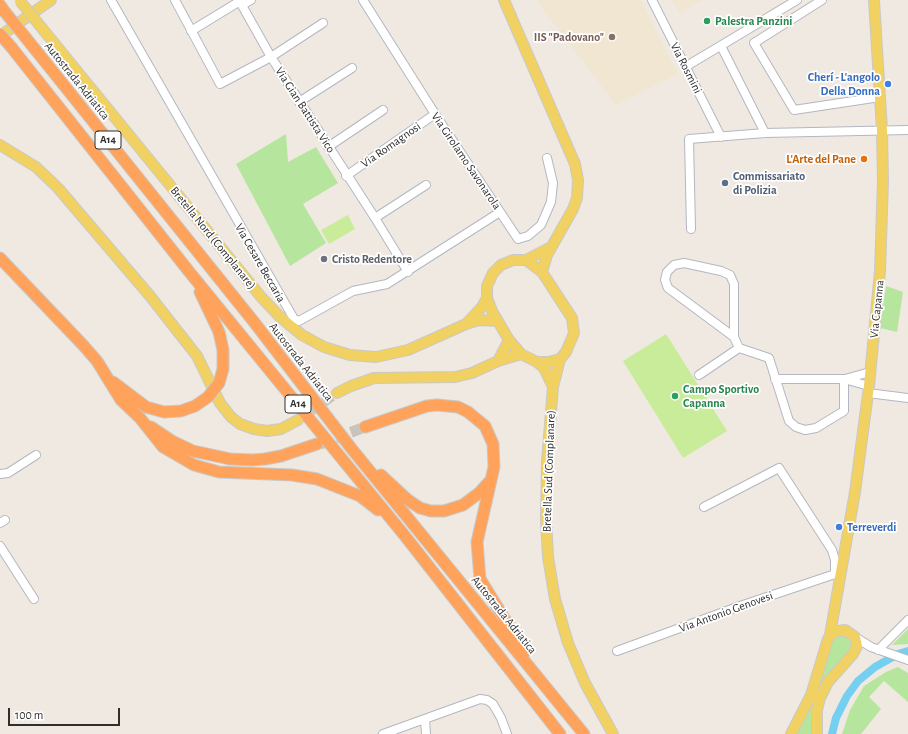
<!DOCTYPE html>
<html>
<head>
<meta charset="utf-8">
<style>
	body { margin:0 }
	#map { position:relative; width:908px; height:734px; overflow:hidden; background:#efe9e1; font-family:"Alegreya Sans",sans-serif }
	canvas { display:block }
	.scale { position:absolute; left:8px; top:708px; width:112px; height:18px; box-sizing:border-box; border:2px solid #2e2e2e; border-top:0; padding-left:5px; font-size:12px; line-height:14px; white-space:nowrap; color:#2e2e2e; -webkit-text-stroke:3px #fff; paint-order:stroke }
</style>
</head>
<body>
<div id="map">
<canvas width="908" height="734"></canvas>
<div class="scale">100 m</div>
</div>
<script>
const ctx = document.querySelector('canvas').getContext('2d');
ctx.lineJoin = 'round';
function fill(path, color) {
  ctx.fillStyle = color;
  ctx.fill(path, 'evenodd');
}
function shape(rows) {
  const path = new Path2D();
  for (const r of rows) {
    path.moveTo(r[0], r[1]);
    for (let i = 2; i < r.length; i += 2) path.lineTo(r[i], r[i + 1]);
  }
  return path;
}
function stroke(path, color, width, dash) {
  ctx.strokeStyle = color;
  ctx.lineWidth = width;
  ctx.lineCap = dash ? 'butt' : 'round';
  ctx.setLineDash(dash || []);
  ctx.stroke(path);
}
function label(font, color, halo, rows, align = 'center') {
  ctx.font = font + ' "Alegreya Sans",sans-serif';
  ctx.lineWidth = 3.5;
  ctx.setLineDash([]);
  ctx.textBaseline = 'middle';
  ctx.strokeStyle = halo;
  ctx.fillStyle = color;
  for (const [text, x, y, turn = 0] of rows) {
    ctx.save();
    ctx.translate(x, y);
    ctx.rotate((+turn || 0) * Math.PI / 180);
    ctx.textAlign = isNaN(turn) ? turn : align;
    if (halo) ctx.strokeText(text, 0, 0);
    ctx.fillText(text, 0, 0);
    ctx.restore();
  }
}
fill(shape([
	[536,0,641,0,678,74,616,105],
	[672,0,702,0,680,13]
]), '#f0e6d1');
fill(shape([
	[286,134,288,162,316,147,338,183,303,204,326,243,290,266,236,164],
	[886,286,903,292,897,332,880,328],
	[908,629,908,644,892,645],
	[844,633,850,637,852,648,833,670,814,734,795,734,833,637],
	[898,667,908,673,908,702,884,681,869,697,881,709,861,734,842,734,850,710,864,686,886,672]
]), '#b6e59e');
fill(shape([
	[348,215,355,229,329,244,321,230],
	[666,334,727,431,683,458,623,361]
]), '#c9ec9a');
stroke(shape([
	[832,734,836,718,847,696,858,681,875,667,898,654,908,651]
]), '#75cff0', 8);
stroke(shape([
	[299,419,337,393]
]), '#c8c4bd', 10, [10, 5]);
stroke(shape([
	[320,444,365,427]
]), '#c8c4bd', 11, [11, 5.5]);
const minor = shape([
	[111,0,294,319,299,321,353,291,387,284,500,212],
	[175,0,220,84,271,57,323,23],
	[239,0,271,57,375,218,408,272],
	[363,0,435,114,518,239,528,236,541,225,551,202,553,183,547,158],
	[652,0,721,137],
	[822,0,754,43,794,110,880,97],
	[242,5,251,0],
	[191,31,240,1],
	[721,46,765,133],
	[685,67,797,0],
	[299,102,352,68],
	[328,147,383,110],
	[346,176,435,114],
	[375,218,426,185],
	[691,229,689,139,765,133,908,130],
	[734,337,734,284,730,275,721,271,684,263,674,265,667,272,665,280,668,288,734,337,739,348],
	[699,375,739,348,769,358,789,421,796,427,805,430,816,428,844,411,844,379],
	[775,379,844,379,869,386],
	[845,379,870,372],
	[868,393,908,398],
	[0,474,8,473,36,455],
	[704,507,779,468,832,550,835,560,835,574],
	[0,523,5,520],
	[0,546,34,599],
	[855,637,871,647,908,660],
	[878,650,908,620],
	[617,651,740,606,841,572],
	[425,719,426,734],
	[383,734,480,699,487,700,493,704,501,718,507,734]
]);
const major = shape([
	[504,0,575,164,578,180,577,198,573,209,547,255,542,272],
	[41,27,262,298,280,317,302,335,324,347,350,355,376,357,408,350,466,324,479,320,498,321],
	[0,36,51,0],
	[0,145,36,167,58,188,150,296,197,356,220,403,231,417,240,424,254,429,267,431,281,429,298,420],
	[513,260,526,260,542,272,572,318,574,333,566,352,560,359,549,362,537,362,521,354,509,340,492,311,487,298,487,286,493,273,501,265,513,260],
	[526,260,551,247],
	[466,324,482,307,487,298],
	[560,359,553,387,547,461,546,519,548,557,555,599,568,643,585,683,613,734],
	[498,361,509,340],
	[537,362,544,368,553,387],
	[337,393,351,386,374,378,455,377,472,373,498,361,521,354],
	[830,635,855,492,869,386,880,271,883,181,882,130,874,0],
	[791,734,811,695,828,639,833,632,845,630,855,637,857,646,853,654,828,682,820,698,817,710,817,734]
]);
const highway = shape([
	[0,5,5,12],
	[26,38,254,322,351,448,584,734],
	[12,48,191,274,405,536,560,734],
	[0,258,83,345,97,361,121,400,140,418,163,447,194,465,219,472,292,475,317,479,360,496,378,510],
	[200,292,219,332,223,350,223,369,219,383],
	[113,382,146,407,164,412,181,411,195,406,208,397],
	[151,427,172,441,193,451,230,459,253,460,265,459,281,456,317,444],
	[365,427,427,406,437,405,458,407,468,412,485,426,493,444,494,467,477,542,480,579,525,652],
	[381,475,408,500,420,508,431,511,444,511,463,505,479,493,489,482]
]);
stroke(minor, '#b4b7c1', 10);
stroke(major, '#c9c9c9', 12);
stroke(highway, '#c9c9c9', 13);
stroke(minor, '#fff', 8);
stroke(major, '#f2d163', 10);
stroke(highway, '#ffa35c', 11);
const majorBridge = shape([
	[20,1,41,27]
]);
const highwayBridge = shape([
	[5,12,26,38],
	[0,34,12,48],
	[208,397,219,383]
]);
stroke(majorBridge, '#c9c9c9', 12, []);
stroke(highwayBridge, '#c9c9c9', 13, []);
stroke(majorBridge, '#f2d163', 10);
stroke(highwayBridge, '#ffa35c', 11);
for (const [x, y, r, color] of [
	[707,21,4,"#2e9e5b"],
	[612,37,4,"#8d6e63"],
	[888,84,4,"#3f7fe0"],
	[864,159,4,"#e8710a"],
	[725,183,4,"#5c6f8a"],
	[324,259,4,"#6b7280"],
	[675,396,4,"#2e9e5b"],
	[839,527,4,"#3f7fe0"]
]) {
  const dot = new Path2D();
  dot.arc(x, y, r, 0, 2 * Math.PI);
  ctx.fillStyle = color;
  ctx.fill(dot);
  stroke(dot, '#fff', 1.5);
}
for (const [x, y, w] of [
	[108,140,26],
	[298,404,26]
]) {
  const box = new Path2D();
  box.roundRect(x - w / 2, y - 9, w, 18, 3);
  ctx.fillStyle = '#fff';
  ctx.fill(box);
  stroke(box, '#2e2e2e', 1);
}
label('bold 11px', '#2e2e2e', null, [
	["A14",108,140],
	["A14",298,404]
]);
label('bold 12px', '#27864d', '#fff', [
	["Palestra Panzini",715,21],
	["Campo Sportivo",683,389],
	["Capanna",683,403]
], 'left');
label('bold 12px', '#785e54', '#fff', [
	["IIS \"Padovano\"",604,37]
], 'right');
label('12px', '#2e2e2e', '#fff', [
	["Via Rosmini",686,68,63],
	["Autostrada Adriatica",77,81,51],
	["Via Gian Battista Vico",305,110,57],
	["Via Romagnosi",391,145,-35],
	["Via Girolamo Savonarola",466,161,56],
	["Bretella Nord (Complanare)",213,238,51],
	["Via Cesare Beccaria",260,263,60],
	["Via Capanna",877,309,-84],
	["Autostrada Adriatica",301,362,52],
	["Bretella Sud (Complanare)",549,471,-88],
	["Via Antonio Genovesi",726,612,-20],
	["Autostrada Adriatica",504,615,51]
]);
label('bold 12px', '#366cbe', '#fff', [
	["Cherí - L'angolo",880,77],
	["Della Donna",880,91],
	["Terreverdi",847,527,"left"]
], 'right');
label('bold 12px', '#c56008', '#fff', [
	["L'Arte del Pane",856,159]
], 'right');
label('bold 12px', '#4e5e75', '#fff', [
	["Commissariato",733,176],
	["di Polizia",733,190]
], 'left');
label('bold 12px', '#5b616d', '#fff', [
	["Cristo Redentore",332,259]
], 'left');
</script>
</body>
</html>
